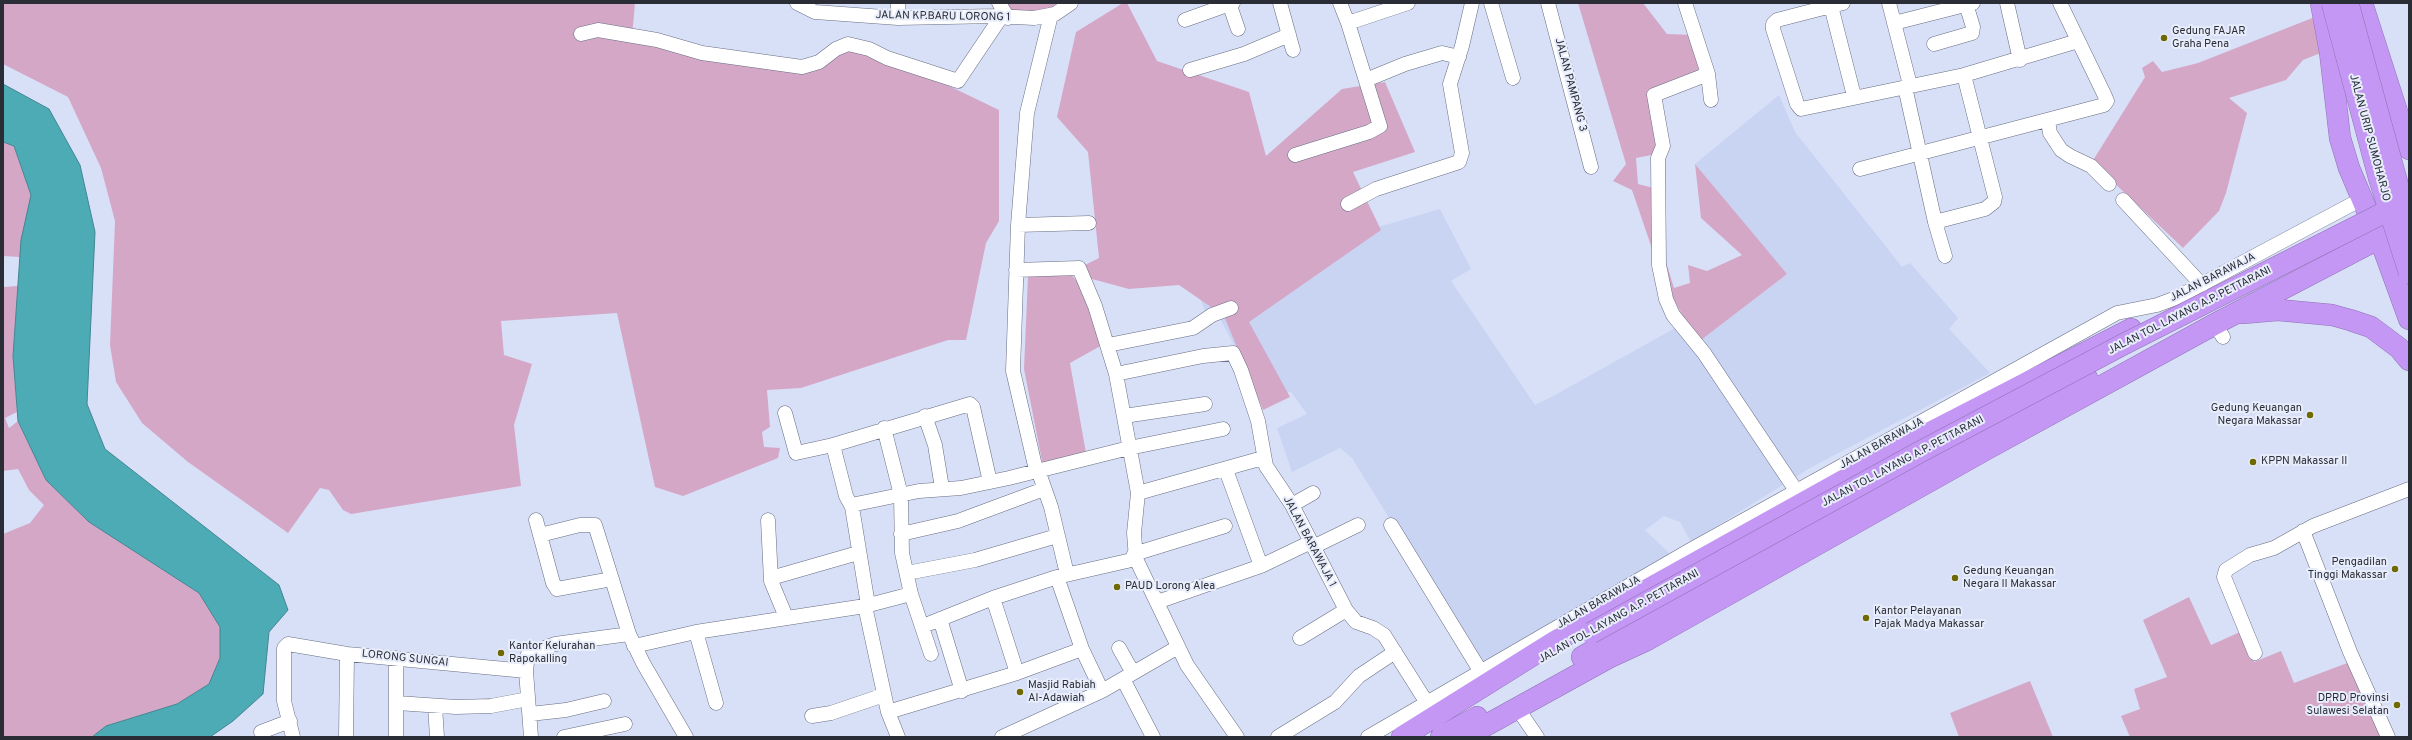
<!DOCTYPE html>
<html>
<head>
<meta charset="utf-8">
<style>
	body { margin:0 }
	#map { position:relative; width:2412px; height:740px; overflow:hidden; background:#d8e0f8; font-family:Overpass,sans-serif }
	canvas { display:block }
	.frame { position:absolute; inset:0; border:4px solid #2a2d36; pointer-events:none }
</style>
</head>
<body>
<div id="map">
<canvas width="2412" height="740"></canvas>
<div class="frame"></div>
</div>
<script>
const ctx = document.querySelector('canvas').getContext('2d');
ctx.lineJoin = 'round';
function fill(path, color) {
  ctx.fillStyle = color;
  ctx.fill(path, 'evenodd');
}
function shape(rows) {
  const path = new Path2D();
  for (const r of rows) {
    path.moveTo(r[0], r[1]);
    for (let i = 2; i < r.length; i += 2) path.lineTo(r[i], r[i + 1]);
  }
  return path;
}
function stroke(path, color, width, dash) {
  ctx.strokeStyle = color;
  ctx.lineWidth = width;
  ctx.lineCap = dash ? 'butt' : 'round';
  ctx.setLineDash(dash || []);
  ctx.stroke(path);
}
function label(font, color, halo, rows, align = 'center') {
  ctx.font = font + ' Overpass,sans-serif';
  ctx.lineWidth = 4;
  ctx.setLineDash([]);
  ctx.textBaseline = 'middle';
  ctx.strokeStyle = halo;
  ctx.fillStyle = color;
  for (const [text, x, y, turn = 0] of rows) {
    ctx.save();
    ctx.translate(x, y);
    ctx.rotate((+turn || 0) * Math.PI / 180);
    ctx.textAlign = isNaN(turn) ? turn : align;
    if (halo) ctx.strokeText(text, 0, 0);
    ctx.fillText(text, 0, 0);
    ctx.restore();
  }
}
fill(shape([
	[1779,95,1795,132,1902,267,1910,263,1958,318,1949,329,1990,373,1810,468,1691,542,1680,522,1664,516,1645,530,1670,554,1481,666,1352,458,1340,448,1292,472,1277,428,1307,414,1291,392,1261,395,1220,319,1204,309,1179,240,1358,233,1440,209,1471,269,1451,281,1535,405,1553,396,1686,322,1787,275,1695,164]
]), '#c9d3f2');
fill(shape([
	[3,3,635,3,632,37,785,70,849,50,862,51,945,84,999,110,999,221,986,243,966,340,948,340,801,388,767,390,770,427,762,432,764,447,780,448,778,458,683,496,655,487,617,313,501,321,504,355,532,364,514,425,521,486,351,514,343,510,329,490,320,488,288,533,188,462,142,423,116,382,110,345,115,221,101,168,68,97,3,64],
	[1001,3,1056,3,1048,12,1007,14],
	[1123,3,1127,3,1157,61,1249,92,1266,156,1342,89,1385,82,1415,152,1353,172,1381,230,1249,322,1290,397,1263,410,1224,316,1179,285,1129,289,1070,273,1098,307,1104,344,1070,363,1086,453,1043,466,1024,369,1028,276,1069,273,1099,258,1088,152,1057,117,1076,32],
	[1578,3,1643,3,1667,34,1693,35,1706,75,1656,99,1662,153,1636,158,1638,184,1654,188,1657,233,1674,288,1690,283,1688,265,1707,271,1742,255,1701,218,1695,164,1787,274,1697,343,1661,275,1632,190,1613,181,1626,164],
	[2320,15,2326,51,2303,60,2286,80,2229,98,2247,113,2226,193,2219,211,2183,248,2092,162,2145,77,2142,68,2153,61,2162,72,2198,63],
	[3,142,14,146,31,195,20,257,3,256],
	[18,286,13,356,17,412,5,418,9,428,18,421,46,480,89,522,199,593,220,627,220,658,209,684,177,704,106,726,92,737,3,737,3,534,30,523,44,505,29,490,18,469,3,471,3,287],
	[2189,597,2211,645,2240,632,2254,662,2281,651,2294,683,2350,662,2384,737,2130,737,2121,716,2140,709,2134,689,2167,677,2143,620],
	[2030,681,2053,737,1959,737,1950,713]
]), '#d5a7c7');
const water = shape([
	[3,84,49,109,80,165,95,232,87,404,105,449,279,585,288,610,269,632,263,694,233,721,210,737,92,737,106,726,177,704,209,684,220,658,220,627,199,593,89,522,46,480,18,421,13,356,21,240,31,195,14,146,3,142,3,84]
]);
fill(water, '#4dabb6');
stroke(water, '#428590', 1);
const minor = shape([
	[797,3,815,12,898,18,996,16,1034,18,1055,14,1071,3],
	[999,3,1008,18],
	[1229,3,1238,29],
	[1280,3,1293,50],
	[1340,3,1348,23],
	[1491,3,1513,78],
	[1548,3,1591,167],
	[1685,3,1708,74,1711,100],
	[1843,3,1777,20,1773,24,1773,29,1797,104,1801,109,1964,75,2078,41],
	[1889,3,1910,85],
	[2007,3,2020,60],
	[1831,6,1854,96],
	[898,18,898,3],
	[1185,20,1233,3],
	[1894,23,1973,3],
	[581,34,598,30,657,40,702,53,802,67,819,62,836,49,848,44,869,49,887,58,958,81,1001,17],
	[1934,44,1972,33,1973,27,1966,4],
	[1190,70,1244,54,1289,35],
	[1708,74,1654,95,1663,146,1658,158,1659,265,1666,299,1673,315,1704,353,1797,492],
	[1366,80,1405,64,1442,53,1459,57],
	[1905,87,1935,222,1945,256],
	[2048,121,2050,133,2061,150,2070,156,2091,166,2109,184],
	[1295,155,1369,132,1380,126,1348,23,1408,3],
	[1860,169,2104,105,2107,101,2104,94,2060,3],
	[2123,200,2202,285],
	[1348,204,1376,189,1459,162,1462,153,1450,84,1462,46,1472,3],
	[1935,222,1985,209,1994,202,1995,197,1964,75],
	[1018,225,1089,223],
	[1016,270,1079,268,1095,306,1116,374,1138,493,1134,533,1136,559,1187,665,1237,737],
	[2215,324,2223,337],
	[1108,345,1193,328,1212,315,1231,308],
	[1116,374,1203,356,1233,353,1241,370,1258,421,1266,466,1292,505,1346,610,1356,622,1373,628,1384,635,1427,703],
	[785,413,796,453,833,445,846,496,852,507,868,605],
	[925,416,935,445,942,488],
	[1124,416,1205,404],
	[884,428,901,495,902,553,911,594,931,654],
	[833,445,970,404,973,407,990,482],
	[1036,470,1013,371,1018,225,1027,113,1051,15],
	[1038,470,1051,507,1067,574],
	[1226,470,1261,566],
	[1138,493,1263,458],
	[851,505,919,491,961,488,1009,478,1129,448,1223,429],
	[1292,505,1313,493],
	[536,520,553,583,557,589,612,579],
	[768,520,771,581,786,617],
	[1391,525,1481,672],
	[2303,531,2350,652,2388,737],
	[901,534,958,521,1044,489],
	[540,535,580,525,595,525,629,634,643,663,686,737],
	[1313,547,1358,525],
	[1134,554,1225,526],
	[907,573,975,560,1057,536],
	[1057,577,1082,649,1102,691],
	[771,578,858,553],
	[993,598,1017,673],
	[1157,602,1261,566,1311,542],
	[865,606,888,712,898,737],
	[940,619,962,691],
	[923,626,993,598,1057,577,1136,559],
	[696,632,716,703],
	[1300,638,1346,610],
	[634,646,696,632,865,606,911,594],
	[1119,648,1133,673],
	[2255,653,2224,577,2226,570,2250,555,2274,548,2313,526,2409,489],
	[1123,679,1153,737],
	[397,703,456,707,491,706,528,699],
	[435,706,437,737],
	[888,712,1017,673,1082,649],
	[530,714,566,710,604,701],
	[1522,715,1537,737],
	[812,716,831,713,884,695],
	[261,732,290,721],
	[293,737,284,701,284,648,288,644,347,654,526,671],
	[346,737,347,654],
	[396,737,396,658],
	[531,737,526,671,528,654,555,644,629,634],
	[564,737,625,724],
	[1002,737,1102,691,1178,647],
	[1278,737,1335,702,1359,676,1395,652],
	[1368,737,1692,549,2117,313,2157,305,2176,298,2358,201]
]);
const highway = shape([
	[2321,3,2330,52,2340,138,2349,168,2385,253,2409,319],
	[2362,3,2409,149],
	[2243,313,2278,310,2332,315,2350,320,2371,327,2399,348,2409,360],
	[1582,657,1885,483,2087,378],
	[1402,737,1554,642,1625,602,1925,435,2131,329],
	[1441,737,1477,717],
	[1465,737,1608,658,1647,640,1985,450,2215,324,2409,223]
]);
stroke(minor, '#676d82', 15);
stroke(highway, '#8e72b2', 22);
stroke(minor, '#fff', 14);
stroke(highway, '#c497f5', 21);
const highwayBridge = shape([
	[2332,3,2379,178,2409,272],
	[2348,3,2409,226],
	[1591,633,1918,453,2126,343,2409,200]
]);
stroke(highwayBridge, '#8e72b2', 22, []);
stroke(highwayBridge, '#c497f5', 21);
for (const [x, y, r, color] of [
	[2164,38,4,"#6f6902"],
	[2310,415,4,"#6f6902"],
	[2253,462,4,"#6f6902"],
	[2395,569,4,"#6f6902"],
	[1955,578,4,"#6f6902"],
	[1117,587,4,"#6f6902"],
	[1866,618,4,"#6f6902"],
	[501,653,4,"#6f6902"],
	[1020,692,4,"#6f6902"],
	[2397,705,4,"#6f6902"]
]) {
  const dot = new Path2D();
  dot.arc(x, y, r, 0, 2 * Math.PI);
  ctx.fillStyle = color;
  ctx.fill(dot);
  stroke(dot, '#e8edfc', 1.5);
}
label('11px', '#2a2d36', '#e8edfc', [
	["JALAN KP.BARU LORONG 1",943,17,1],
	["JALAN PAMPANG 3",1570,85,75],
	["JALAN URIP SUMOHARJO",2369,138,75],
	["JALAN BARAWAJA",2213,278,-27],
	["JALAN TOL LAYANG A.P. PETTARANI",2190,311,-27],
	["JALAN BARAWAJA",1882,444,-29],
	["JALAN TOL LAYANG A.P. PETTARANI",1903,462,-28],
	["JALAN BARAWAJA 1",1309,542,62],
	["JALAN BARAWAJA",1599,603,-30],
	["JALAN TOL LAYANG A.P. PETTARANI",1619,617,-29],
	["LORONG SUNGAI",405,659,6]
]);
label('11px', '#2a2d36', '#e8edfc', [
	["Gedung FAJAR",2172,32],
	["Graha Pena",2172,45],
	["Gedung Keuangan",2302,409,"right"],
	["Negara Makassar",2302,422,"right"],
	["KPPN Makassar II",2261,462],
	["Pengadilan",2387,563,"right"],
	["Tinggi Makassar",2387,576,"right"],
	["Gedung Keuangan",1963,572],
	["Negara II Makassar",1963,585],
	["PAUD Lorong Alea",1125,587],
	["Kantor Pelayanan",1874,612],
	["Pajak Madya Makassar",1874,625],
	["Kantor Kelurahan",509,647],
	["Rapokalling",509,660],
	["Masjid Rabiah",1028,686],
	["Al-Adawiah",1028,699],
	["DPRD Provinsi",2389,699,"right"],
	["Sulawesi Selatan",2389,712,"right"]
], 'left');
</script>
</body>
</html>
